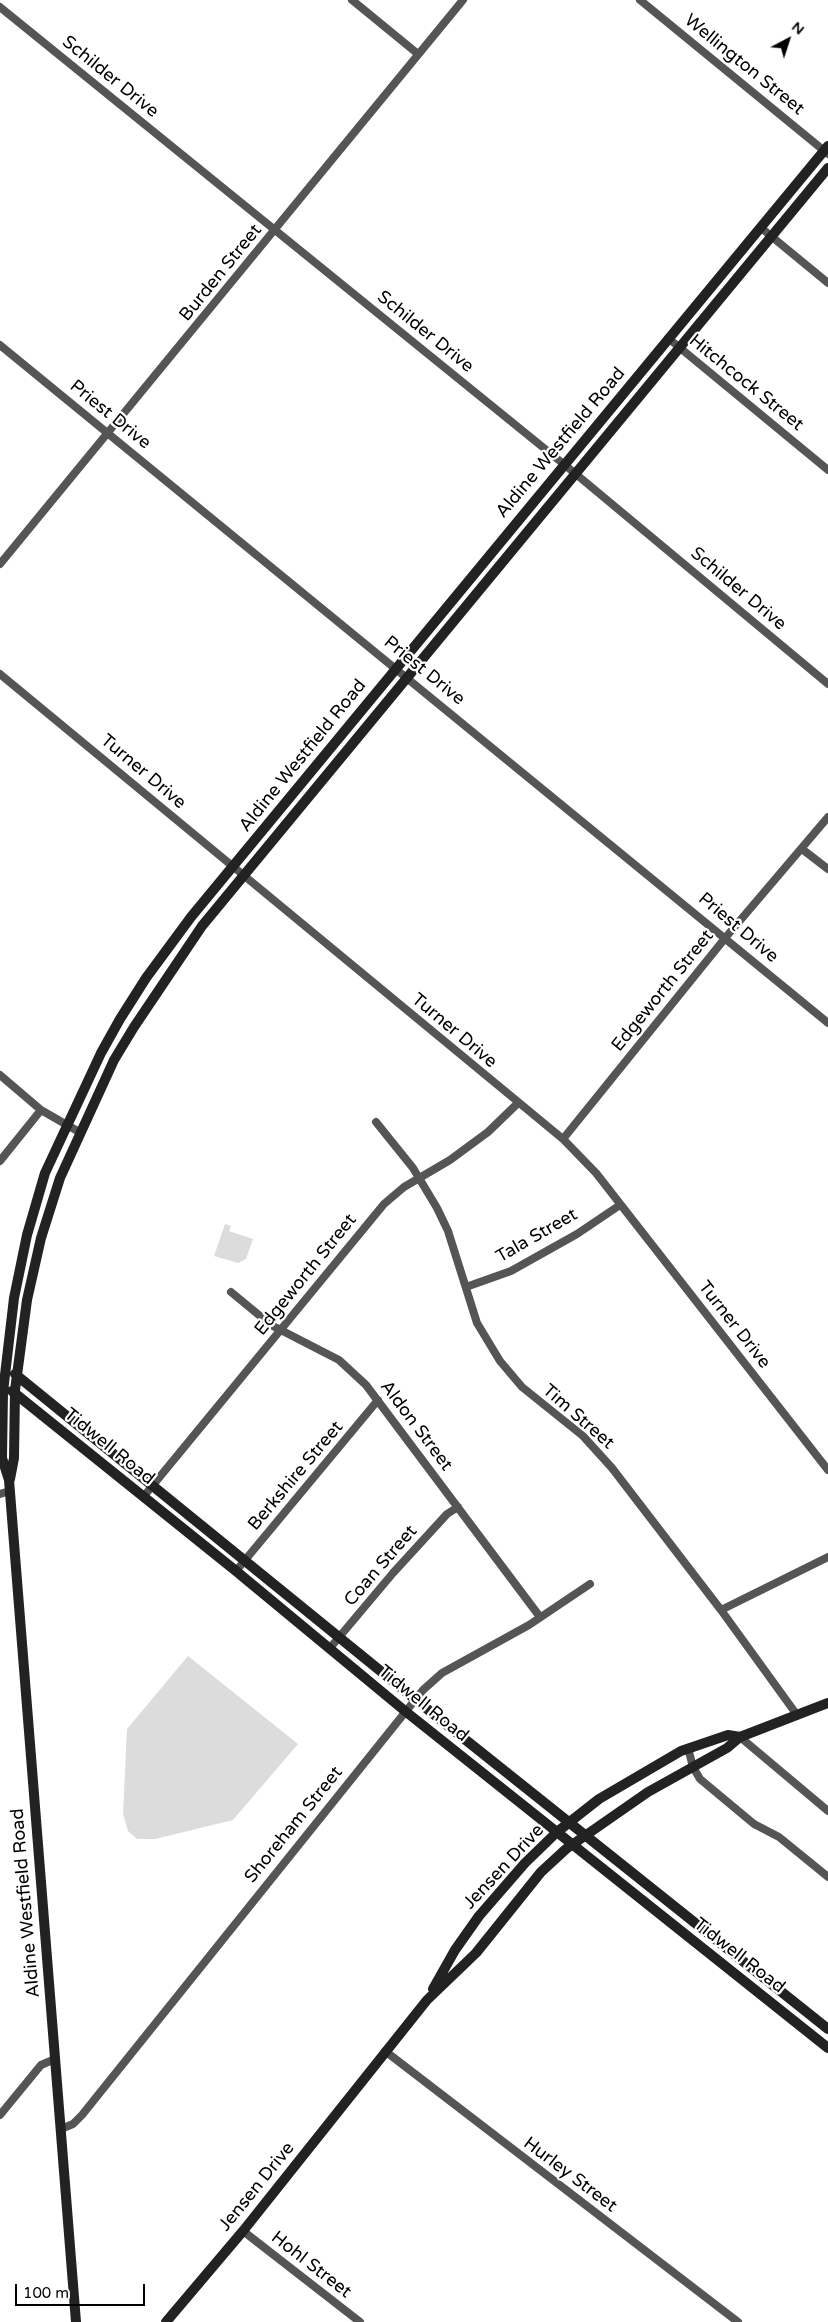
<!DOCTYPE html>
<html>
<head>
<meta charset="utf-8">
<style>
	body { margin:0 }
	#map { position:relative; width:828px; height:2322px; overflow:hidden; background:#fff; font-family:"Varela Round",sans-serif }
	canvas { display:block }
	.north { position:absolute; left:763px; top:15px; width:50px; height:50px; -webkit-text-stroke:4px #fff; paint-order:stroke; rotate:40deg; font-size:14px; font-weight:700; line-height:20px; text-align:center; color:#000 }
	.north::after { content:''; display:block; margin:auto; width:18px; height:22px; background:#000; clip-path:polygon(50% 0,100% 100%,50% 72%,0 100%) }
	.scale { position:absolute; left:15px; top:2284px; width:130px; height:22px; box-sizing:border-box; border:2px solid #000; border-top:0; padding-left:6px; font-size:15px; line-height:18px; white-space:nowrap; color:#000; -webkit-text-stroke:4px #fff; paint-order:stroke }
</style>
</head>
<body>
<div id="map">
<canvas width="828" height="2322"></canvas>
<div class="north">N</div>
<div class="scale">100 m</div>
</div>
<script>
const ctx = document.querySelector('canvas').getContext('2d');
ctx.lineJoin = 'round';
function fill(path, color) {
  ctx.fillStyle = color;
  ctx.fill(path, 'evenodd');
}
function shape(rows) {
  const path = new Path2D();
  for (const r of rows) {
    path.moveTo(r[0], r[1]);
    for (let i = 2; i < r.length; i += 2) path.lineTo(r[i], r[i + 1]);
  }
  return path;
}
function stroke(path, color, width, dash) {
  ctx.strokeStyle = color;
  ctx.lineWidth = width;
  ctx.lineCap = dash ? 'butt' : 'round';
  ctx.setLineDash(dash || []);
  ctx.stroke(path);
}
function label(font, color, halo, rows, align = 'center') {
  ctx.font = font + ' "Varela Round",sans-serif';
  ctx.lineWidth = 4.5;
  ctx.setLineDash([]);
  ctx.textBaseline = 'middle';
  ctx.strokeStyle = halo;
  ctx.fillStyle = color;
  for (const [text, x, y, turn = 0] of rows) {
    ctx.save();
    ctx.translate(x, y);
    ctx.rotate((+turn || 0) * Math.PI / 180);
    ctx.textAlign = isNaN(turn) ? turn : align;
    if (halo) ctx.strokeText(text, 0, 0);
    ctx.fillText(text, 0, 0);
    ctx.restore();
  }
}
fill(shape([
	[225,1224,231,1226,229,1231,253,1239,246,1259,238,1263,214,1256],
	[188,1656,298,1744,233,1820,155,1839,137,1839,128,1831,123,1814,127,1729]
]), '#dcdcdc');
stroke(shape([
	[352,0,418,54],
	[640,0,828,154],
	[0,7,571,470,828,684],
	[760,227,828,283],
	[668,338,828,470],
	[0,345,828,1023],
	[0,564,463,0],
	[0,674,563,1139,596,1173,828,1470],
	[802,849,828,869],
	[0,1075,41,1110,81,1133],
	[376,1122,413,1168,437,1208,448,1231,477,1323,500,1361,522,1387,583,1436,612,1468,721,1610,797,1715],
	[563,1139,726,937,828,817],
	[0,1161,41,1110],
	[466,1287,511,1271,577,1234,620,1205],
	[231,1292,271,1325,339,1360,366,1385,540,1617],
	[0,1494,10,1491],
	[144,1496,384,1204,404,1187,450,1160,488,1132,518,1103],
	[236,1571,378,1400],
	[721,1610,828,1557],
	[330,1648,393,1573,447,1514,458,1507],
	[740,1737,828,1811],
	[688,1748,693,1767,700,1779,754,1824,779,1837,828,1877],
	[385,2051,738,2322],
	[0,2115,41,2065,55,2059],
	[61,2129,73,2124,82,2115,423,1690,442,1673,529,1625,590,1584],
	[243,2231,360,2322]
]), '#555', 8);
stroke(shape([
	[15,1374,447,1725,828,2029],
	[12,1391,236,1571,405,1711,828,2048],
	[10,1479,14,1458,15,1390,27,1300,41,1238,60,1178,114,1060,134,1027,202,926,828,168],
	[433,1989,455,1950,479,1916,525,1863,557,1832,599,1799,681,1751,728,1735,740,1737],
	[76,2322,9,1480,2,1458,3,1392,14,1298,27,1235,45,1173,101,1053,120,1019,146,978,191,917,828,146],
	[166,2322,243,2231,427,2000,476,1953,541,1872,566,1849,648,1792,727,1748,740,1737,828,1703]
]), '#222', 10);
label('18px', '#000', '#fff', [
	["Wellington Street",744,65,39],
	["Schilder Drive",110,77,39],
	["Burden Street",221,273,-51],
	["Schilder Drive",425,332,39],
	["Hitchcock Street",746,383,39],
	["Priest Drive",110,415,39],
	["Aldine Westfield Road",561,443,-50],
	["Schilder Drive",738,589,40],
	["Priest Drive",424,671,39],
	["Aldine Westfield Road",303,756,-51],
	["Turner Drive",143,772,40],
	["Priest Drive",738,928,40],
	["Edgeworth Street",663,991,-51],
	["Turner Drive",454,1031,40],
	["Tala Street",537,1236,-30],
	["Edgeworth Street",306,1275,-51],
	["Turner Drive",734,1325,52],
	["Tim Street",578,1417,41],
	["Aldon Street",416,1426,53],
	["Tidwell Road",109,1447,39],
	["Berkshire Street",296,1476,-50],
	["Coan Street",381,1566,-49],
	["Tidwell Road",423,1704,39],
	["Shoreham Street",294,1825,-51],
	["Jensen Drive",504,1867,-47],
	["Aldine Westfield Road",26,1903,-95],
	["Tidwell Road",739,1956,38],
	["Hurley Street",570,2175,37],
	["Jensen Drive",257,2187,-51],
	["Hohl Street",311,2265,38]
]);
</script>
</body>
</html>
